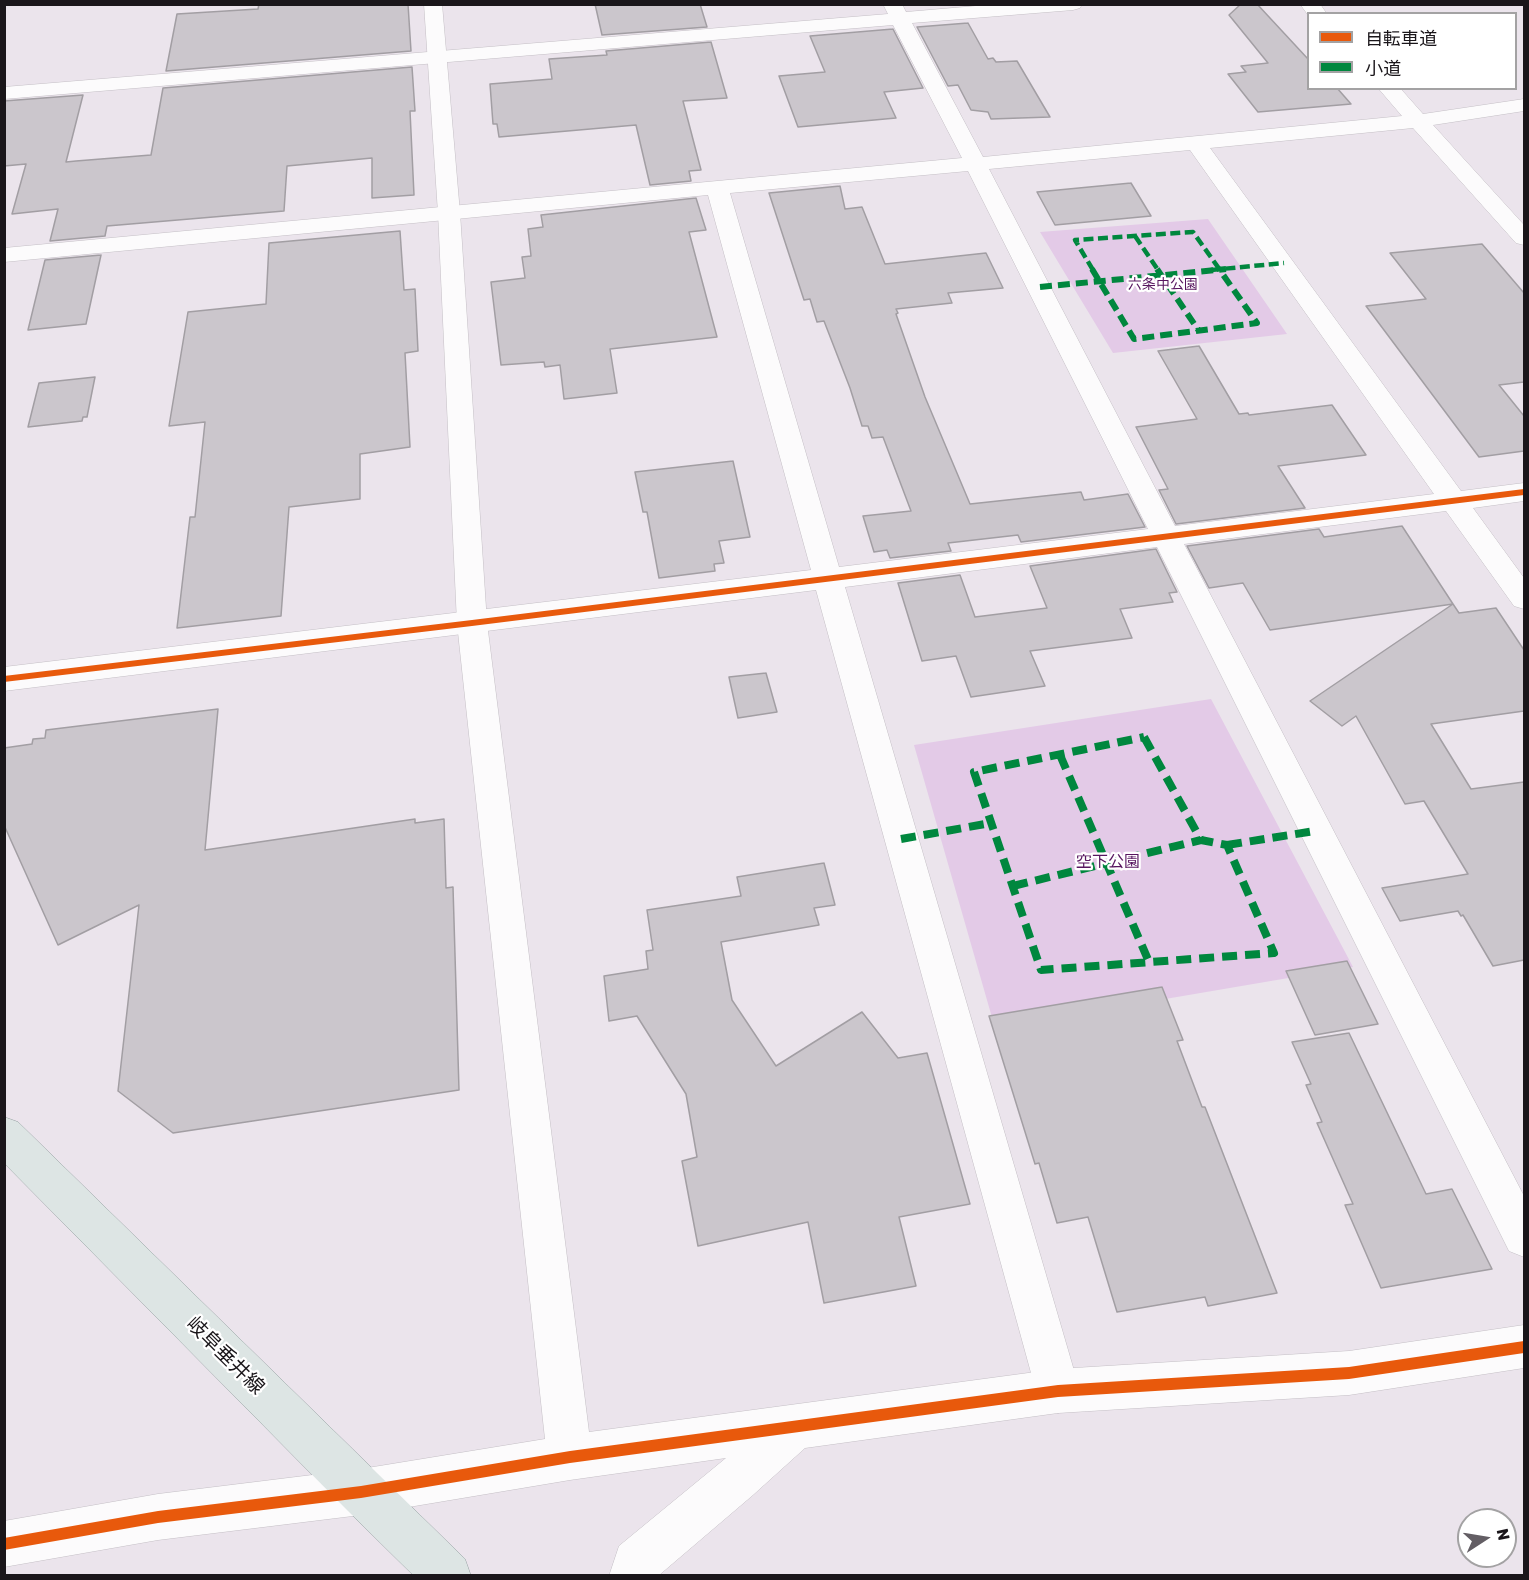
<!DOCTYPE html>
<html>
<head>
<meta charset="utf-8">
<style>
	body { margin:0 }
	#map { position:relative; width:1529px; height:1580px; overflow:hidden; background:#ebe4ec; font-family:Rubik,"Noto Sans JP",sans-serif }
	canvas { display:block }
	.frame { position:absolute; inset:0; border:6px solid #1a161a; pointer-events:none }
	.legend { position:absolute; left:1307px; top:12px; width:210px; height:78px; box-sizing:border-box; background:#fff; border:2px solid #a3a2a3; margin:0; padding:8px 10px; list-style:none; font-size:18px; color:#1a161a }
	.legend li { display:flex; align-items:center; gap:12px; height:30px }
	.legend b { width:30px; border:2px solid #a3a2a3 }
	.north { position:absolute; left:1457px; top:1508px; width:60px; height:60px; box-sizing:border-box; background:#fff; border:2px solid #a3a2a3; border-radius:50%; rotate:78deg; font-size:16px; font-weight:700; line-height:24px; text-align:center; color:#1a161a }
	.north::after { content:''; display:block; margin:auto; width:21px; height:27px; background:#635e64; clip-path:polygon(50% 0,100% 100%,50% 72%,0 100%) }
</style>
</head>
<body>
<div id="map">
<canvas width="1529" height="1580"></canvas>
<div class="frame"></div>
<ul class="legend">
<li><b style="height:8px;background:#e8590c"></b>自転車道</li>
<li><b style="height:8px;background:#00873e"></b>小道</li>
</ul>
<div class="north">N</div>
</div>
<script>
const ctx = document.querySelector('canvas').getContext('2d');
ctx.lineJoin = 'round';
function fill(path, color) {
  ctx.fillStyle = color;
  ctx.fill(path, 'evenodd');
}
function shape(rows) {
  const path = new Path2D();
  for (const r of rows) {
    path.moveTo(r[0], r[1]);
    for (let i = 2; i < r.length; i += 2) path.lineTo(r[i], r[i + 1]);
  }
  return path;
}
function stroke(path, color, width, dash) {
  ctx.strokeStyle = color;
  ctx.lineWidth = width;
  ctx.lineCap = dash ? 'butt' : 'round';
  ctx.setLineDash(dash || []);
  ctx.stroke(path);
}
function label(font, color, halo, rows, align = 'center') {
  ctx.font = font + ' Rubik,"Noto Sans JP",sans-serif';
  ctx.lineWidth = 4.5;
  ctx.setLineDash([]);
  ctx.textBaseline = 'middle';
  ctx.strokeStyle = halo;
  ctx.fillStyle = color;
  for (const [text, x, y, turn = 0] of rows) {
    ctx.save();
    ctx.translate(x, y);
    ctx.rotate((+turn || 0) * Math.PI / 180);
    ctx.textAlign = isNaN(turn) ? turn : align;
    if (halo) ctx.strokeText(text, 0, 0);
    ctx.fillText(text, 0, 0);
    ctx.restore();
  }
}
fill(shape([
	[1208,219,1287,334,1113,353,1040,232],
	[1211,699,1353,967,995,1028,914,745]
]), '#e3cae7');
const building = shape([
	[259,4,408,4,411,51,166,71,177,14,258,9,259,4],
	[595,4,700,4,707,27,602,35,595,4],
	[1241,4,1257,4,1308,59,1308,88,1337,88,1351,104,1258,112,1228,74,1246,72,1241,66,1268,63,1229,15,1241,4],
	[968,23,988,59,993,58,996,62,1017,61,1050,117,991,119,988,112,971,110,958,85,948,86,917,27,968,23],
	[893,29,923,88,884,92,896,118,798,127,779,76,825,72,810,36,893,29],
	[711,42,727,98,683,101,701,170,689,171,691,181,650,185,636,125,499,137,497,124,493,124,490,84,552,79,549,59,607,55,606,51,711,42],
	[412,67,415,111,410,111,414,195,372,198,372,158,287,166,284,211,107,226,105,236,50,241,58,209,12,214,26,164,4,166,4,101,83,95,66,162,76,161,151,155,163,88,412,67],
	[1131,183,1151,216,1055,225,1037,192,1131,183],
	[840,186,845,209,862,207,885,264,986,253,1003,288,948,293,952,303,896,309,898,313,896,314,925,397,970,504,1081,492,1084,500,1128,494,1145,527,1021,542,1018,535,948,543,951,551,890,558,887,550,874,552,863,516,911,511,883,437,872,438,868,426,862,426,850,388,824,321,817,322,810,299,804,300,769,193,840,186],
	[696,198,706,230,689,232,717,337,610,349,617,393,564,399,560,365,545,367,544,362,501,365,491,282,525,278,522,257,531,256,528,229,543,227,541,215,696,198],
	[400,231,404,290,415,289,418,351,405,353,410,447,360,454,360,499,289,507,281,616,177,628,190,517,195,517,205,422,169,426,188,312,266,304,269,243,400,231],
	[1482,244,1524,293,1524,382,1499,385,1524,416,1524,451,1479,457,1366,306,1426,299,1390,253,1482,244],
	[101,255,86,324,28,330,45,260,101,255],
	[1199,346,1239,414,1248,413,1249,415,1332,405,1366,455,1278,466,1305,508,1176,524,1159,490,1168,489,1136,427,1197,419,1158,351,1199,346],
	[95,377,87,417,83,417,82,421,28,427,39,383,95,377],
	[733,461,750,537,719,541,724,563,714,564,715,571,659,578,647,512,643,512,635,472,733,461],
	[1402,526,1453,604,1270,630,1243,583,1209,588,1187,546,1319,529,1324,537,1402,526],
	[1156,549,1177,592,1169,593,1173,602,1120,609,1132,638,1030,651,1045,686,971,697,956,656,922,661,898,583,960,575,975,617,1047,608,1030,566,1156,549],
	[1453,604,1459,613,1496,608,1524,650,1524,711,1431,724,1471,789,1524,782,1524,960,1493,966,1463,915,1461,916,1458,911,1400,921,1382,888,1468,874,1424,801,1405,804,1356,716,1342,726,1310,701,1453,604],
	[766,673,777,712,738,718,729,677,766,673],
	[218,709,205,850,415,819,415,823,444,819,446,888,453,887,459,1090,173,1133,118,1091,139,905,58,945,4,825,4,748,32,744,33,739,45,738,46,730,218,709],
	[824,863,835,905,814,908,819,925,721,942,732,1000,776,1066,862,1012,898,1058,927,1053,970,1204,899,1217,916,1286,824,1303,808,1222,698,1246,682,1161,697,1157,686,1094,637,1016,609,1021,604,976,648,969,646,951,653,950,647,910,741,896,737,877,824,863],
	[1347,961,1378,1024,1315,1035,1286,971,1347,961],
	[1162,987,1183,1040,1177,1041,1202,1107,1205,1107,1277,1293,1208,1306,1205,1297,1117,1312,1088,1217,1057,1223,1039,1163,1035,1164,989,1016,1162,987],
	[1349,1033,1426,1194,1452,1189,1492,1269,1381,1288,1345,1205,1353,1204,1317,1123,1322,1122,1306,1085,1311,1084,1292,1042,1349,1033]
]);
fill(building, '#cbc6cc');
stroke(building, '#a29ea3', 1.5);
const minor = shape([
	[883,4,902,4,906,12,999,4,1082,4,1080,8,1073,10,912,23,983,157,1402,116,1378,88,1400,88,1423,114,1524,99,1524,111,1433,125,1524,225,1524,245,1516,243,1413,128,1210,148,1461,491,1524,483,1524,501,1473,508,1524,578,1524,609,1514,606,1446,511,1184,544,1524,1196,1524,1257,1509,1251,1157,547,845,587,1080,1391,1074,1407,1058,1413,1042,1407,1036,1391,816,590,4,691,4,667,811,570,708,195,4,262,4,248,962,158,893,25,4,99,4,87,888,14,883,4],
	[1190,150,1434,494,1175,526,989,169,1190,150],
	[968,171,1148,529,839,567,730,193,968,171],
	[1300,4,1320,4,1327,14,1308,15,1300,4],
	[361,1469,377,1476,384,1492,377,1508,361,1515,158,1540,4,1567,4,1521,158,1494,361,1469]
]);
const tertiary = shape([
	[424,4,442,4,460,213,487,623,589,1432,1058,1369,1349,1351,1524,1325,1524,1368,1349,1395,1058,1413,805,1448,753,1495,658,1576,609,1576,619,1546,726,1458,570,1480,361,1515,345,1508,338,1492,345,1476,361,1469,545,1439,457,623,438,213,424,4]
]);
const primary = shape([
	[4,1117,18,1122,465,1559,471,1576,414,1576,345,1508,4,1163,4,1117]
]);
stroke(minor, '#c4bfc5', 1);
stroke(tertiary, '#c4bfc5', 1);
stroke(primary, '#949fa0', 1);
fill(minor, '#fcfbfc');
fill(tertiary, '#fcfbfc');
fill(primary, '#dde5e4');
stroke(shape([
	[1135,236,1158,270],
	[1093,270,1075,240,1193,232,1220,270],
	[1211,270,1284,263]
]), '#00873e', 4.5, [10, 4.5]);
stroke(shape([
	[1092,269,1134,339,1257,323,1219,269],
	[1157,269,1199,331],
	[1040,287,1226,269]
]), '#00873e', 6, [12, 6]);
stroke(shape([
	[1144,737,1201,840,1227,845,1274,953,1041,970,974,772,1144,737],
	[1060,755,1149,962],
	[901,839,991,823],
	[1227,845,1315,831],
	[1013,886,1201,840]
]), '#00873e', 8, [15, 8]);
fill(shape([
	[1524,489,1524,495,472,626,4,682,4,676,472,620,1524,489],
	[1524,1341,1524,1353,1349,1379,1058,1397,570,1463,361,1498,158,1523,4,1550,4,1538,158,1511,361,1486,570,1451,1058,1385,1349,1367,1524,1341]
]), '#e8590c');
label('14px', '#57165f', '#fff', [
	["六条中公園",1163,285]
]);
label('16px', '#57165f', '#fff', [
	["空下公園",1108,862]
]);
label('20px', '#1a161a', '#fff', [
	["岐阜垂井線",225,1356,45]
]);
</script>
</body>
</html>
